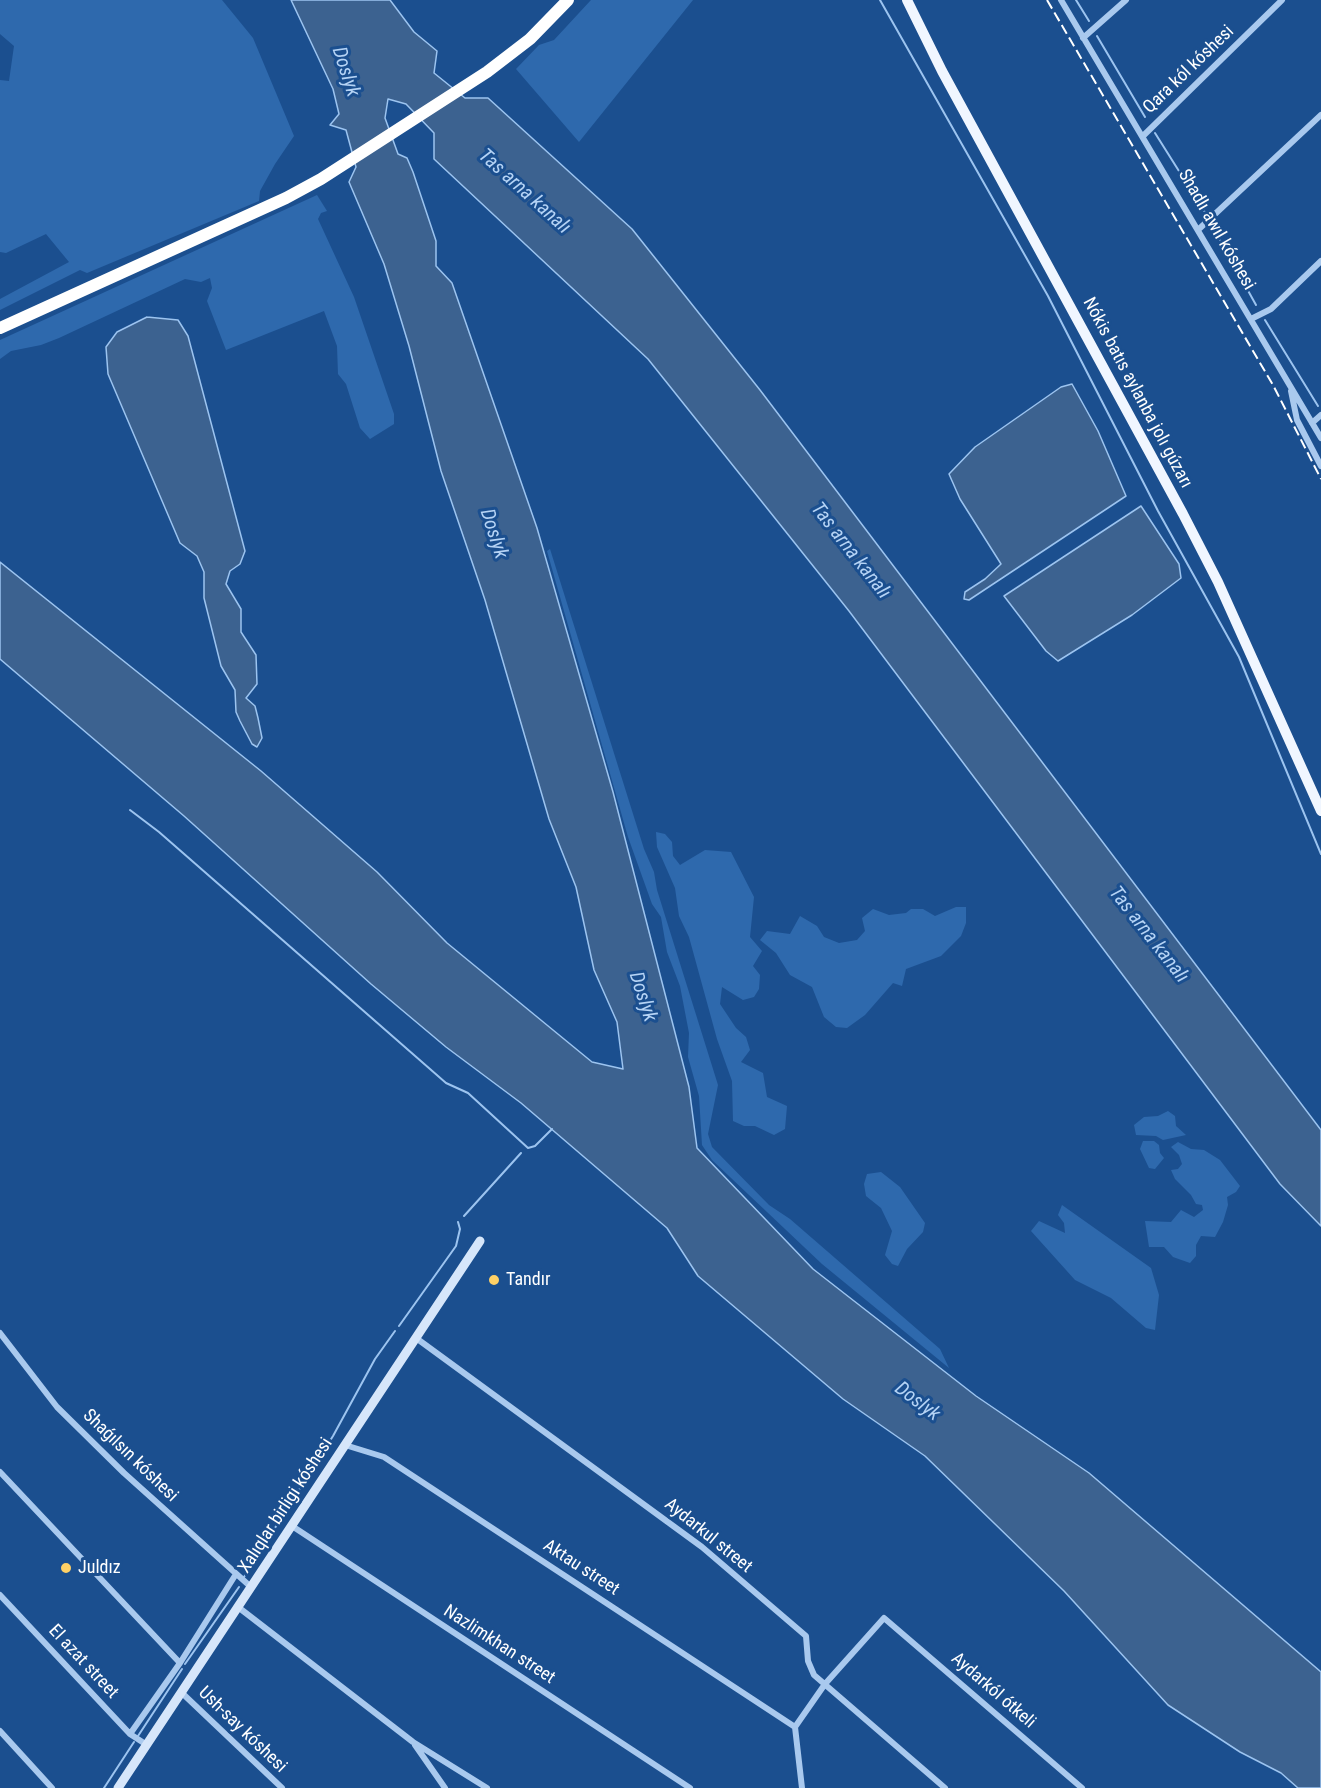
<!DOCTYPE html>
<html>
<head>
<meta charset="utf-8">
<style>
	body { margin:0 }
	canvas { display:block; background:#1b4f8f }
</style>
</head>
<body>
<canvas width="1321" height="1788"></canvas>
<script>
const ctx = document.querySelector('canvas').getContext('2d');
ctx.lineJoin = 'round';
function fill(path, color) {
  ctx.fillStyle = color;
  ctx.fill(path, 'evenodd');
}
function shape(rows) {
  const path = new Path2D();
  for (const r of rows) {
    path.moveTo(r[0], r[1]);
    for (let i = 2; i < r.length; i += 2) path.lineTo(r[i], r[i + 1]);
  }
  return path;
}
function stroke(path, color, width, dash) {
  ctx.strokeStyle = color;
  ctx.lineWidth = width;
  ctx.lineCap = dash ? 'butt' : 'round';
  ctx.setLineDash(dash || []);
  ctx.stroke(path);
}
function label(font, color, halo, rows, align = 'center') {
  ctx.font = font + ' "Roboto Condensed",sans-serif';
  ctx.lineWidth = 6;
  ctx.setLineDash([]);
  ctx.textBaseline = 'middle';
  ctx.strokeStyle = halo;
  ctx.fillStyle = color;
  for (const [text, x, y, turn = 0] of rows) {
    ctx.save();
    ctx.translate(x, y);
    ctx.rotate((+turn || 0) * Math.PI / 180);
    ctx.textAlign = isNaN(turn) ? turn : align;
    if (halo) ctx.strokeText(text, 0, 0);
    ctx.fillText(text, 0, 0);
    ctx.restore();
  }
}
fill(shape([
	[0,0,222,0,253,38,294,136,275,164,260,191,259,201,87,273,80,270,0,310,0,299,69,262,46,234,6,253,0,252,0,80,9,81,14,46,0,34],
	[591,0,693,0,579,142,516,69,539,45,554,40],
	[317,195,327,211,321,213,318,219,354,297,394,414,394,424,370,439,360,428,346,384,338,374,337,346,324,311,226,350,207,301,212,288,210,278,201,282,185,279,59,338,41,345,11,351,0,359,0,340],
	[550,549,644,849,654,872,657,890,718,1085,708,1134,712,1147,769,1205,790,1219,940,1349,949,1368,822,1264,712,1160,702,1145,699,1096,688,1057,689,1033,680,986,667,952,661,917,652,904,628,837,547,551],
	[656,832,665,834,672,842,673,856,680,865,705,850,731,852,754,897,750,937,762,951,753,966,760,975,759,989,754,997,743,1000,722,987,720,1004,736,1028,746,1037,750,1050,741,1062,763,1073,767,1097,787,1106,785,1129,774,1135,755,1126,744,1126,733,1121,732,1081,717,1039,689,937,679,916,675,888,657,847],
	[956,907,966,907,966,923,961,936,941,956,906,969,902,986,893,983,865,1015,847,1028,836,1027,824,1017,812,987,790,975,776,953,760,940,767,931,790,934,800,916,817,926,824,937,839,943,857,940,865,931,862,918,873,909,889,915,906,913,911,909,923,909,935,916],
	[1168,1111,1175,1116,1176,1126,1186,1135,1163,1140,1156,1136,1136,1135,1134,1125,1144,1117,1158,1116],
	[1143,1141,1154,1141,1159,1145,1160,1153,1164,1158,1155,1169,1149,1168,1140,1149],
	[1178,1142,1191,1149,1204,1150,1220,1160,1240,1186,1236,1192,1227,1197,1228,1205,1223,1222,1215,1237,1201,1236,1196,1245,1196,1256,1190,1263,1173,1257,1164,1247,1149,1247,1145,1221,1171,1222,1181,1210,1194,1217,1203,1210,1202,1205,1196,1204,1191,1195,1175,1179,1171,1170,1178,1169,1182,1164,1179,1155,1171,1147],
	[881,1172,900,1187,925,1223,923,1232,907,1249,898,1266,892,1264,885,1255,892,1231,881,1208,866,1196,864,1184,867,1174],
	[1062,1205,1151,1268,1159,1295,1155,1330,1146,1328,1111,1298,1075,1280,1031,1231,1039,1221,1065,1233,1064,1223,1058,1215]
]), '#2e69ad');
const water = shape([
	[291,0,390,0,414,32,437,51,434,73,465,98,488,98,632,229,760,390,1321,1130,1321,1226,1280,1184,849,611,648,359,434,159,434,133,406,104,388,99,385,118,398,154,407,158,413,172,436,241,436,266,452,283,537,528,613,792,689,1087,697,1148,813,1269,976,1396,1089,1473,1321,1672,1321,1788,1298,1788,1281,1773,1240,1752,1168,1705,1064,1591,925,1456,843,1399,698,1276,667,1228,521,1103,446,1047,371,984,184,816,0,659,0,562,261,771,377,872,447,943,592,1062,623,1069,617,1022,594,970,576,887,549,819,485,600,441,471,409,346,384,264,349,182,356,167,346,130,330,125,339,114,333,89,291,0],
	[147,317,178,320,188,336,245,551,240,564,230,571,226,584,241,609,241,632,256,655,257,684,246,698,255,706,258,718,262,738,257,747,252,744,240,721,236,712,235,690,221,666,204,598,204,572,197,556,180,543,108,374,106,347,117,332,147,317],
	[1072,384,1098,431,1126,496,969,600,964,599,965,592,985,579,1001,564,960,499,949,474,975,447,1061,387,1072,384],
	[1141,506,1179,564,1181,578,1132,615,1058,661,1046,651,1004,596,1141,506]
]);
fill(water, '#3c6290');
stroke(water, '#9cc4f0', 1.5);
stroke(shape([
	[880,0,1048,296,1158,511,1239,657,1321,854],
	[1076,0,1089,21],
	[1097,36,1145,117],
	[1155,133,1206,214],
	[1215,231,1256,305],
	[1265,320,1318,406],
	[130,810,159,832,446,1083,468,1093,528,1148,535,1146,552,1129],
	[464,1216,521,1153],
	[399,1326,456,1246,460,1229,458,1222],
	[244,1577,333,1436,375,1359,395,1331],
	[185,1664,239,1587],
	[138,1736,182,1669],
	[104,1788,134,1742]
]), '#9cc4f0', 2);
stroke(shape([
	[1061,0,1321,438],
	[1083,38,1126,0],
	[1143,136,1282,0],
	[1199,229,1321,115],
	[1251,319,1271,309,1321,261],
	[1291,391,1297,420,1321,466],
	[1312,423,1321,415],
	[0,1333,57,1407,124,1473,251,1587],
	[416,1338,702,1547,806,1636,808,1661,814,1675,945,1788],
	[345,1445,384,1457,795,1727],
	[0,1472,180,1663],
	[292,1526,690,1788],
	[0,1595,130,1734,147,1745],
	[238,1607,413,1742,487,1788],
	[182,1693,282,1788],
	[0,1731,52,1788],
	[130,1734,180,1663,236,1574],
	[415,1745,445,1788],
	[802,1788,795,1727,825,1684,884,1618,1082,1788]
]), '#a9c9ee', 6);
stroke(shape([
	[118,1788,480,1241]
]), '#d6e6fa', 9);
stroke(shape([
	[907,0,942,71,1183,514,1218,582,1321,811]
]), '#f0f6ff', 10);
stroke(shape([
	[0,328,286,198,321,179,487,72,530,39,568,0]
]), '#fff', 12);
stroke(shape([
	[1047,0,1273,385,1321,479]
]), '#fff', 2, [10, 4.5]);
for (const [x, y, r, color] of [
	[494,1280,6,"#ffd166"],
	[66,1568,6,"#ffd166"]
]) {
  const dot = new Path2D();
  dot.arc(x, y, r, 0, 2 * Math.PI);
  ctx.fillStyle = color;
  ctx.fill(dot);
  stroke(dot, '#1b4f8f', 2);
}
label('18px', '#fff', '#1b4f8f', [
	["Qara kól kóshesi",1189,70,-44],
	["Shadlı awıl kóshesi",1216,230,60],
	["Nókis batıs aylanba jolı gúzarı",1137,393,62],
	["Shaǵılsın kóshesi",130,1456,44],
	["Xalıqlar birligi kóshesi",286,1506,-57],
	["Aydarkul street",708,1536,39],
	["Aktau street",581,1568,33],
	["Nazlimkhan street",499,1645,33],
	["El azat street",83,1662,47],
	["Aydarkól ótkeli",993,1691,41],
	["Ush-say kóshesi",242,1730,44]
]);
label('18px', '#fff', '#1b4f8f', [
	["Tandır",506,1280],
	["Juldız",78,1568]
], 'left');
label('italic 20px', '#b5d3f5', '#1b4f8f', [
	["Doslyk",345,72,72],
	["Tas arna kanalı",524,192,42],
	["Doslyk",493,534,72],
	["Tas arna kanalı",850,551,52],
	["Tas arna kanalı",1148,935,52],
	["Doslyk",642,997,72],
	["Doslyk",917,1402,37]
]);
</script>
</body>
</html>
